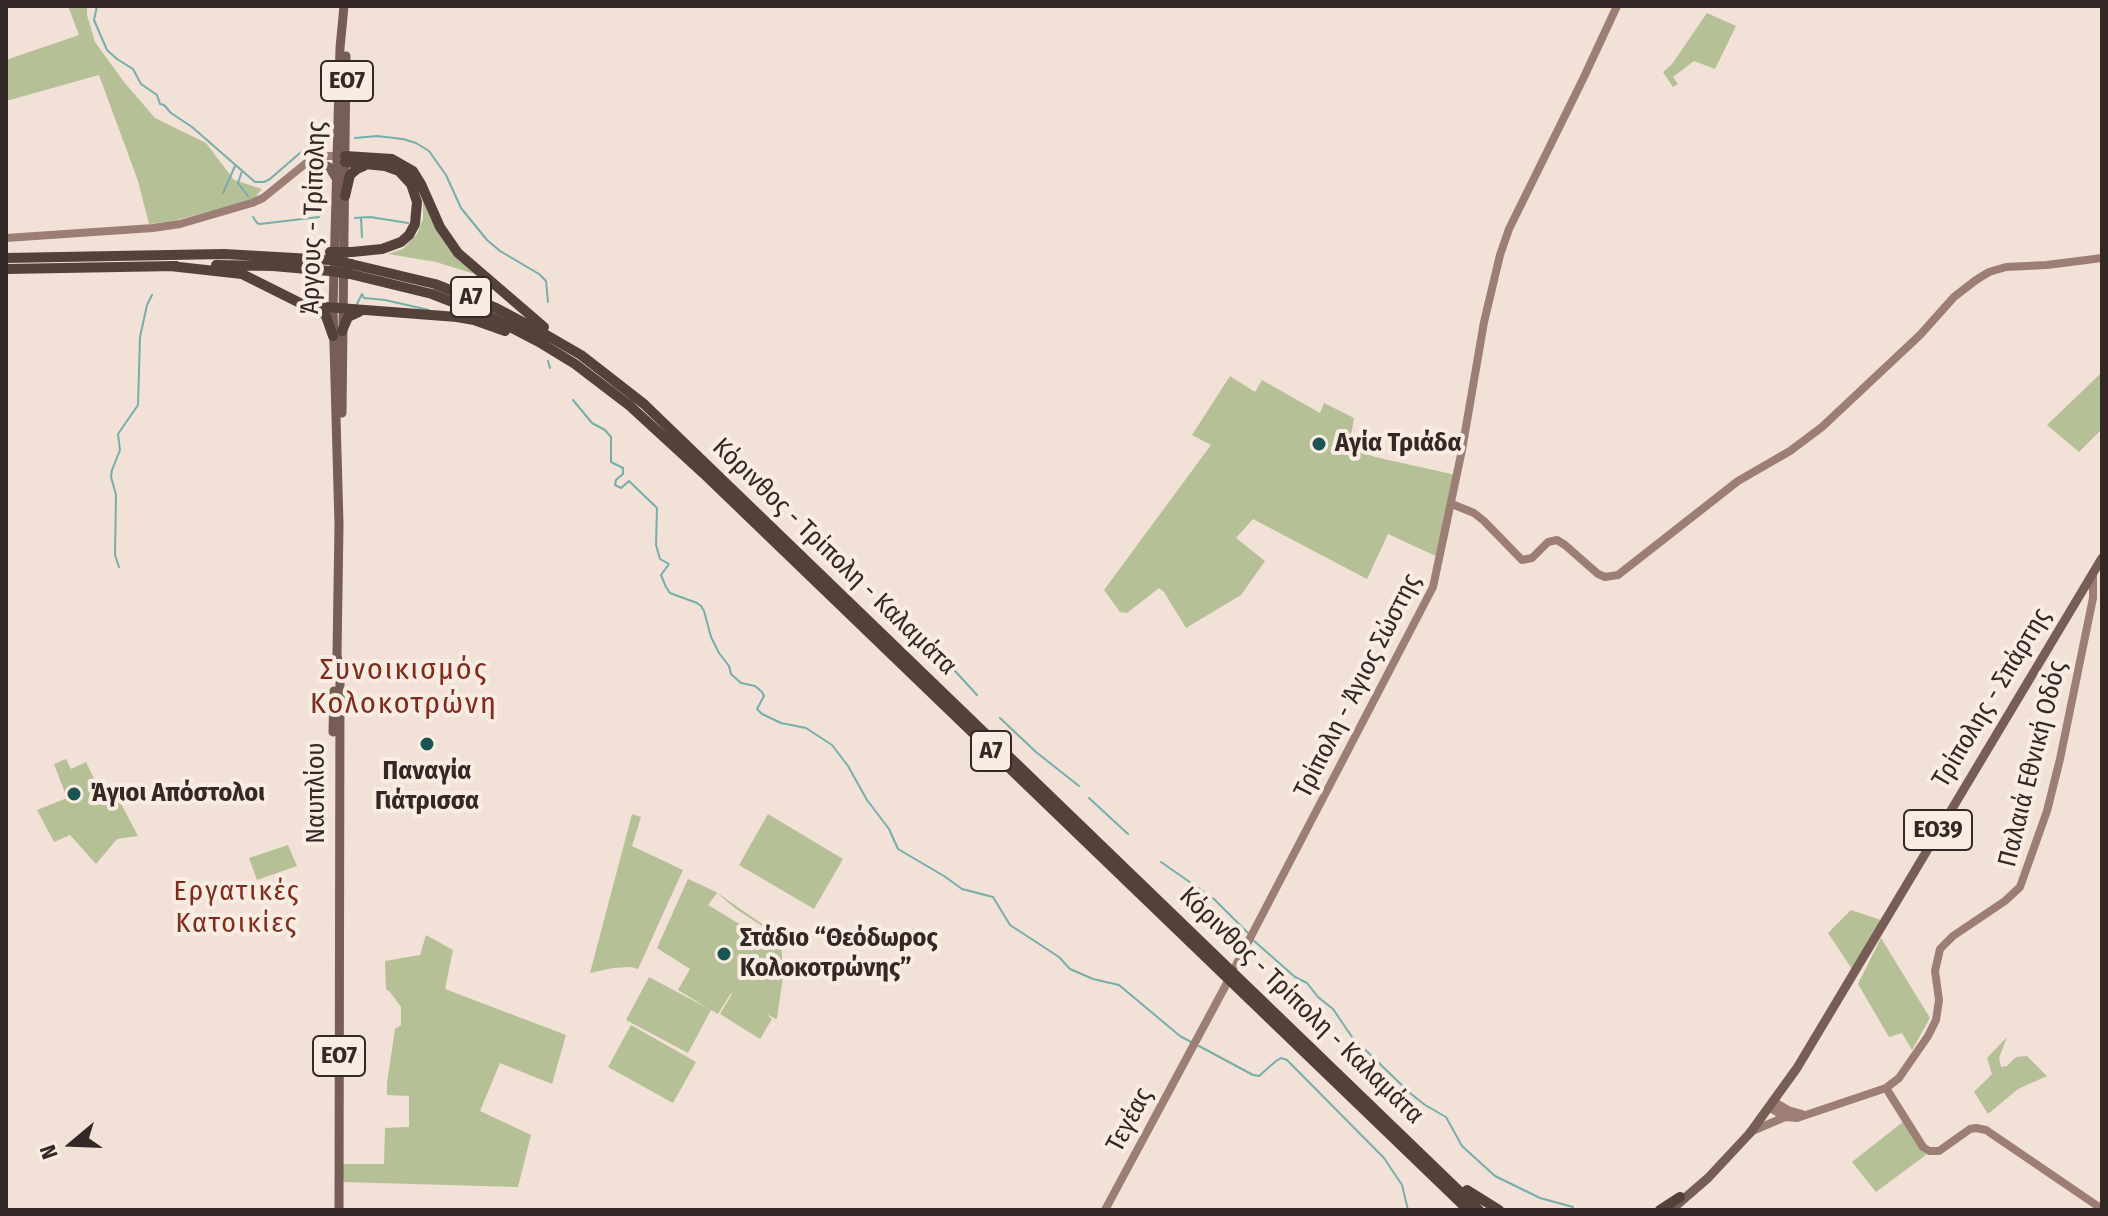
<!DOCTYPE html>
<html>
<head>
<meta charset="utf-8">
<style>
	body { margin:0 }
	#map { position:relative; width:2108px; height:1216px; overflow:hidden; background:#f1e1d6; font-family:"Fira Sans Condensed",sans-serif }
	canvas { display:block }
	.frame { position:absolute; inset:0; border:8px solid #332825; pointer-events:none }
	.north { position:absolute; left:32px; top:1104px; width:80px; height:80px; -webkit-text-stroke:6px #f9ece2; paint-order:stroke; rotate:251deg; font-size:22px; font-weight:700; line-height:32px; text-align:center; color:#332825 }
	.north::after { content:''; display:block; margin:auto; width:28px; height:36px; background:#332825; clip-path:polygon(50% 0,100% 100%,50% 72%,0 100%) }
</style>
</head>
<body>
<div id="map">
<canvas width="2108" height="1216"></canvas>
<div class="frame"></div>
<div class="north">N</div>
</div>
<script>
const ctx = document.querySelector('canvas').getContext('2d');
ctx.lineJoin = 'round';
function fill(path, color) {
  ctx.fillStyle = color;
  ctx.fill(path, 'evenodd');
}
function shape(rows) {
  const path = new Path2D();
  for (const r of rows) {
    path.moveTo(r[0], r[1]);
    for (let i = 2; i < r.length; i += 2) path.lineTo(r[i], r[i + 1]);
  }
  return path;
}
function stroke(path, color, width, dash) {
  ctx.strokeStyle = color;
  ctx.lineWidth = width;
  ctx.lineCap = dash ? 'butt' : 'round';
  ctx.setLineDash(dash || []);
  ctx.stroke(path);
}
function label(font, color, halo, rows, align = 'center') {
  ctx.font = font + ' "Fira Sans Condensed",sans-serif';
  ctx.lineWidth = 8;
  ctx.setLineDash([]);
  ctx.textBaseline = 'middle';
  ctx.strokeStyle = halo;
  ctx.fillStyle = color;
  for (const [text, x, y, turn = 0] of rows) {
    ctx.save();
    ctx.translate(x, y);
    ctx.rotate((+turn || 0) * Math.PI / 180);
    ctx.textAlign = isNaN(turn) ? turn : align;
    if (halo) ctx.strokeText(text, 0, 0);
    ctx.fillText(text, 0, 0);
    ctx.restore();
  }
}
fill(shape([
	[68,6,87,6,87,15,95,42,124,82,155,118,206,143,234,180,262,189,253,200,173,221,149,224,138,181,99,75,6,101,6,60,79,35],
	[1707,13,1736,26,1715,69,1694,61,1673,77,1678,84,1673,87,1663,72,1672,64],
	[374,159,411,173,435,218,481,276,436,262,388,254,403,249,417,234,423,219,423,203,419,190],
	[2102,374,2102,429,2079,452,2047,425,2099,375],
	[1230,376,1255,392,1262,380,1320,413,1324,403,1354,418,1349,448,1375,457,1456,475,1440,558,1388,534,1367,579,1253,519,1236,538,1265,561,1241,595,1186,628,1164,592,1159,588,1127,613,1120,612,1104,590,1211,445,1192,435],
	[66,759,71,769,86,762,102,795,116,794,138,836,117,839,96,864,70,835,54,842,37,810,67,798,54,764],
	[632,814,641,817,632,846,683,870,638,969,631,967,613,968,590,973],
	[768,814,843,859,814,909,739,865],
	[288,845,297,866,257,880,249,858],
	[688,879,716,892,781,937,783,977,777,1018,776,1019,766,1014,772,1019,760,1039,720,1014,732,994,731,993,718,1014,711,1010,688,1053,626,1020,649,977,709,1009,678,990,690,969,657,948],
	[717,893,736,909,779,937,779,943,776,941,773,944,708,905],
	[1851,910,1881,920,1852,969,1828,933],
	[426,935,453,950,445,989,566,1035,552,1084,500,1063,480,1111,531,1135,518,1187,342,1182,342,1164,384,1164,385,1128,409,1127,409,1096,387,1095,387,1083,395,1029,401,1025,401,1007,390,992,386,989,385,961,420,955],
	[1881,938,1930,1018,1912,1050,1902,1033,1889,1037,1858,984],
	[631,1025,696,1062,673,1103,608,1067],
	[2007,1037,1999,1058,2001,1067,2007,1066,2016,1057,2027,1056,2047,1076,2018,1089,1988,1114,1974,1092,1992,1074,1987,1058],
	[1904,1121,1926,1155,1876,1192,1852,1162]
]), '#b6c096');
stroke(shape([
	[97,6,94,20,107,50,117,59,133,69,141,84,157,95,160,104,164,105,171,113,192,127,255,182,264,182,270,179,308,146,330,138],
	[355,138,377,136,403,139,416,143,429,151,446,175,461,208,487,240,500,251,539,274,546,281,548,302],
	[242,171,238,183,248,196],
	[223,193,235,166],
	[253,217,257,223,260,224,319,217],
	[355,218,370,217,408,223],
	[361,218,362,237],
	[356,306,362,294,364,298,385,300,429,310],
	[548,361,550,368],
	[573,400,592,423,605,430,611,437,611,462,623,468,623,474,616,480,615,485,621,488,629,481,657,508,656,545,660,559,669,564,661,575,666,587,670,593,697,603,701,606,704,611,711,637,719,653,729,666,731,674,741,683,755,686,762,692,764,696,757,709,762,714,781,723,806,728,832,745,848,766,867,800,889,829,898,849,944,876,962,889,993,897,1010,925,1059,957,1070,969,1093,979,1119,985,1180,1036,1193,1043],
	[119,567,115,555,116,495,111,477,112,470,120,450,118,434,138,405,140,337,147,305,152,295],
	[899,618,934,648,977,695],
	[1000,718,1036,752,1079,786],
	[1089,798,1128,834],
	[1161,862,1214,899,1250,935],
	[1253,940,1295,977,1307,983,1318,997,1333,1009,1352,1037,1410,1093,1425,1105,1446,1117,1462,1146,1495,1176,1540,1198,1573,1207],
	[1199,1046,1253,1075,1259,1076,1276,1061,1281,1058,1287,1060,1384,1158,1402,1185,1408,1210]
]), '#75aeab', 2);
stroke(shape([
	[6,238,153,228,180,224,252,203,263,198,310,160,322,156,342,156],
	[1452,504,1474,513,1484,521,1522,560,1532,558,1548,542,1557,540,1565,545,1598,574,1605,577,1618,575,1738,481,1790,451,1822,427,1920,335,1954,297,1976,280,1989,272,2006,267,2047,265,2102,258],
	[1236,965,1433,587,1462,450,1484,322,1500,255,1509,229,1583,79,1617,6],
	[1886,1088,1923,1147,1929,1151,1939,1151,1970,1129,1976,1128,1986,1130,2102,1209],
	[1773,1101,1788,1110,1802,1114],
	[1769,1107,1785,1117,1797,1118,1886,1088,1899,1078,1928,1036,1936,1020,1939,1000,1935,971,1940,949,1953,936,2005,901,2020,887,2047,811,2060,759,2093,598,2093,573],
	[1750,1132,1785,1117],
	[1105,1210,1227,983]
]), '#9c7e74', 8);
stroke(shape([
	[319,163,329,167,336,178],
	[342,413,346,56],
	[333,732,334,691],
	[339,1210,340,675,337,654,339,525,333,308,340,48,344,6],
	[1671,1210,1708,1178,1750,1133,1797,1068,2102,558]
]), '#765d55', 9);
stroke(shape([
	[345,156,392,159,413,171,421,184,440,227,458,253,544,327],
	[345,162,385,166,399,171,411,184,417,202,415,224,409,235,401,242,382,249,352,252],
	[345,196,350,175,357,169,364,166],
	[6,258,224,254,330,260],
	[351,264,435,284,496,308,543,333,581,355,644,404,1479,1210],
	[216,265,273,266,330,271],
	[170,266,242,274,300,303,313,306,457,317,474,320,505,331],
	[6,269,176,266],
	[350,274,432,294,491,317,539,342,575,364,630,406,703,473,1468,1210],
	[315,307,326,316,333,336],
	[342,331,348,317,359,312],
	[1467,1190,1499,1210],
	[1660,1210,1680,1197]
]), '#55413b', 10);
stroke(shape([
	[330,252,352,252],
	[330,260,351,264],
	[330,271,350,274]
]), '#55413b', 10);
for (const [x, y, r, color] of [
	[1319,444,8,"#1a5553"],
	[427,744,8,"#1a5553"],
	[74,794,8,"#1a5553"],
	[724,954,8,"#1a5553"]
]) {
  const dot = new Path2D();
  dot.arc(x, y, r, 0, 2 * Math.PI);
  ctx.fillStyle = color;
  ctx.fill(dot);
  stroke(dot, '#f9ece2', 3);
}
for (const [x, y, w] of [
	[347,81,52],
	[471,297,40],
	[991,751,40],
	[1938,830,68],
	[339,1056,52]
]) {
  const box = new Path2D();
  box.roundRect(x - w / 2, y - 20, w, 40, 6);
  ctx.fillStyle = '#f9ece2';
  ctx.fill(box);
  stroke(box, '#332825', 2);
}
label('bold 24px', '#332825', null, [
	["ΕΟ7",347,81],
	["Α7",471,297],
	["Α7",991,751],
	["ΕΟ39",1938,830],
	["ΕΟ7",339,1056]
]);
label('26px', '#332825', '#f9ece2', [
	["Άργους - Τρίπολης",314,218,-88],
	["Κόρινθος - Τρίπολη - Καλαμάτα",834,557,44],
	["Τρίπολη - Άγιος Σώστης",1358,686,-63],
	["Τρίπολης - Σπάρτης",1992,698,-59],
	["Παλαιά Εθνική Οδός",2033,764,-76],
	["Ναυπλίου",317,793,-90],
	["Κόρινθος - Τρίπολη - Καλαμάτα",1301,1006,44],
	["Τεγέας",1130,1120,-62]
]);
label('bold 26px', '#332825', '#f9ece2', [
	["Αγία Τριάδα",1335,444],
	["Παναγία",427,772,"center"],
	["Γιάτρισσα",427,802,"center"],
	["Άγιοι Απόστολοι",90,794],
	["Στάδιο “Θεόδωρος",740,939],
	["Κολοκοτρώνης”",740,969]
], 'left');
ctx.letterSpacing = '2px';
label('28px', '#842a1c', '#f9ece2', [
	["Εργατικές",237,892],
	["Κατοικίες",237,924]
]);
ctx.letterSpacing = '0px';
ctx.letterSpacing = '2px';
label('30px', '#842a1c', '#f9ece2', [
	["Συνοικισμός",404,671],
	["Κολοκοτρώνη",404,705]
]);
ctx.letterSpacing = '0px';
</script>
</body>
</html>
